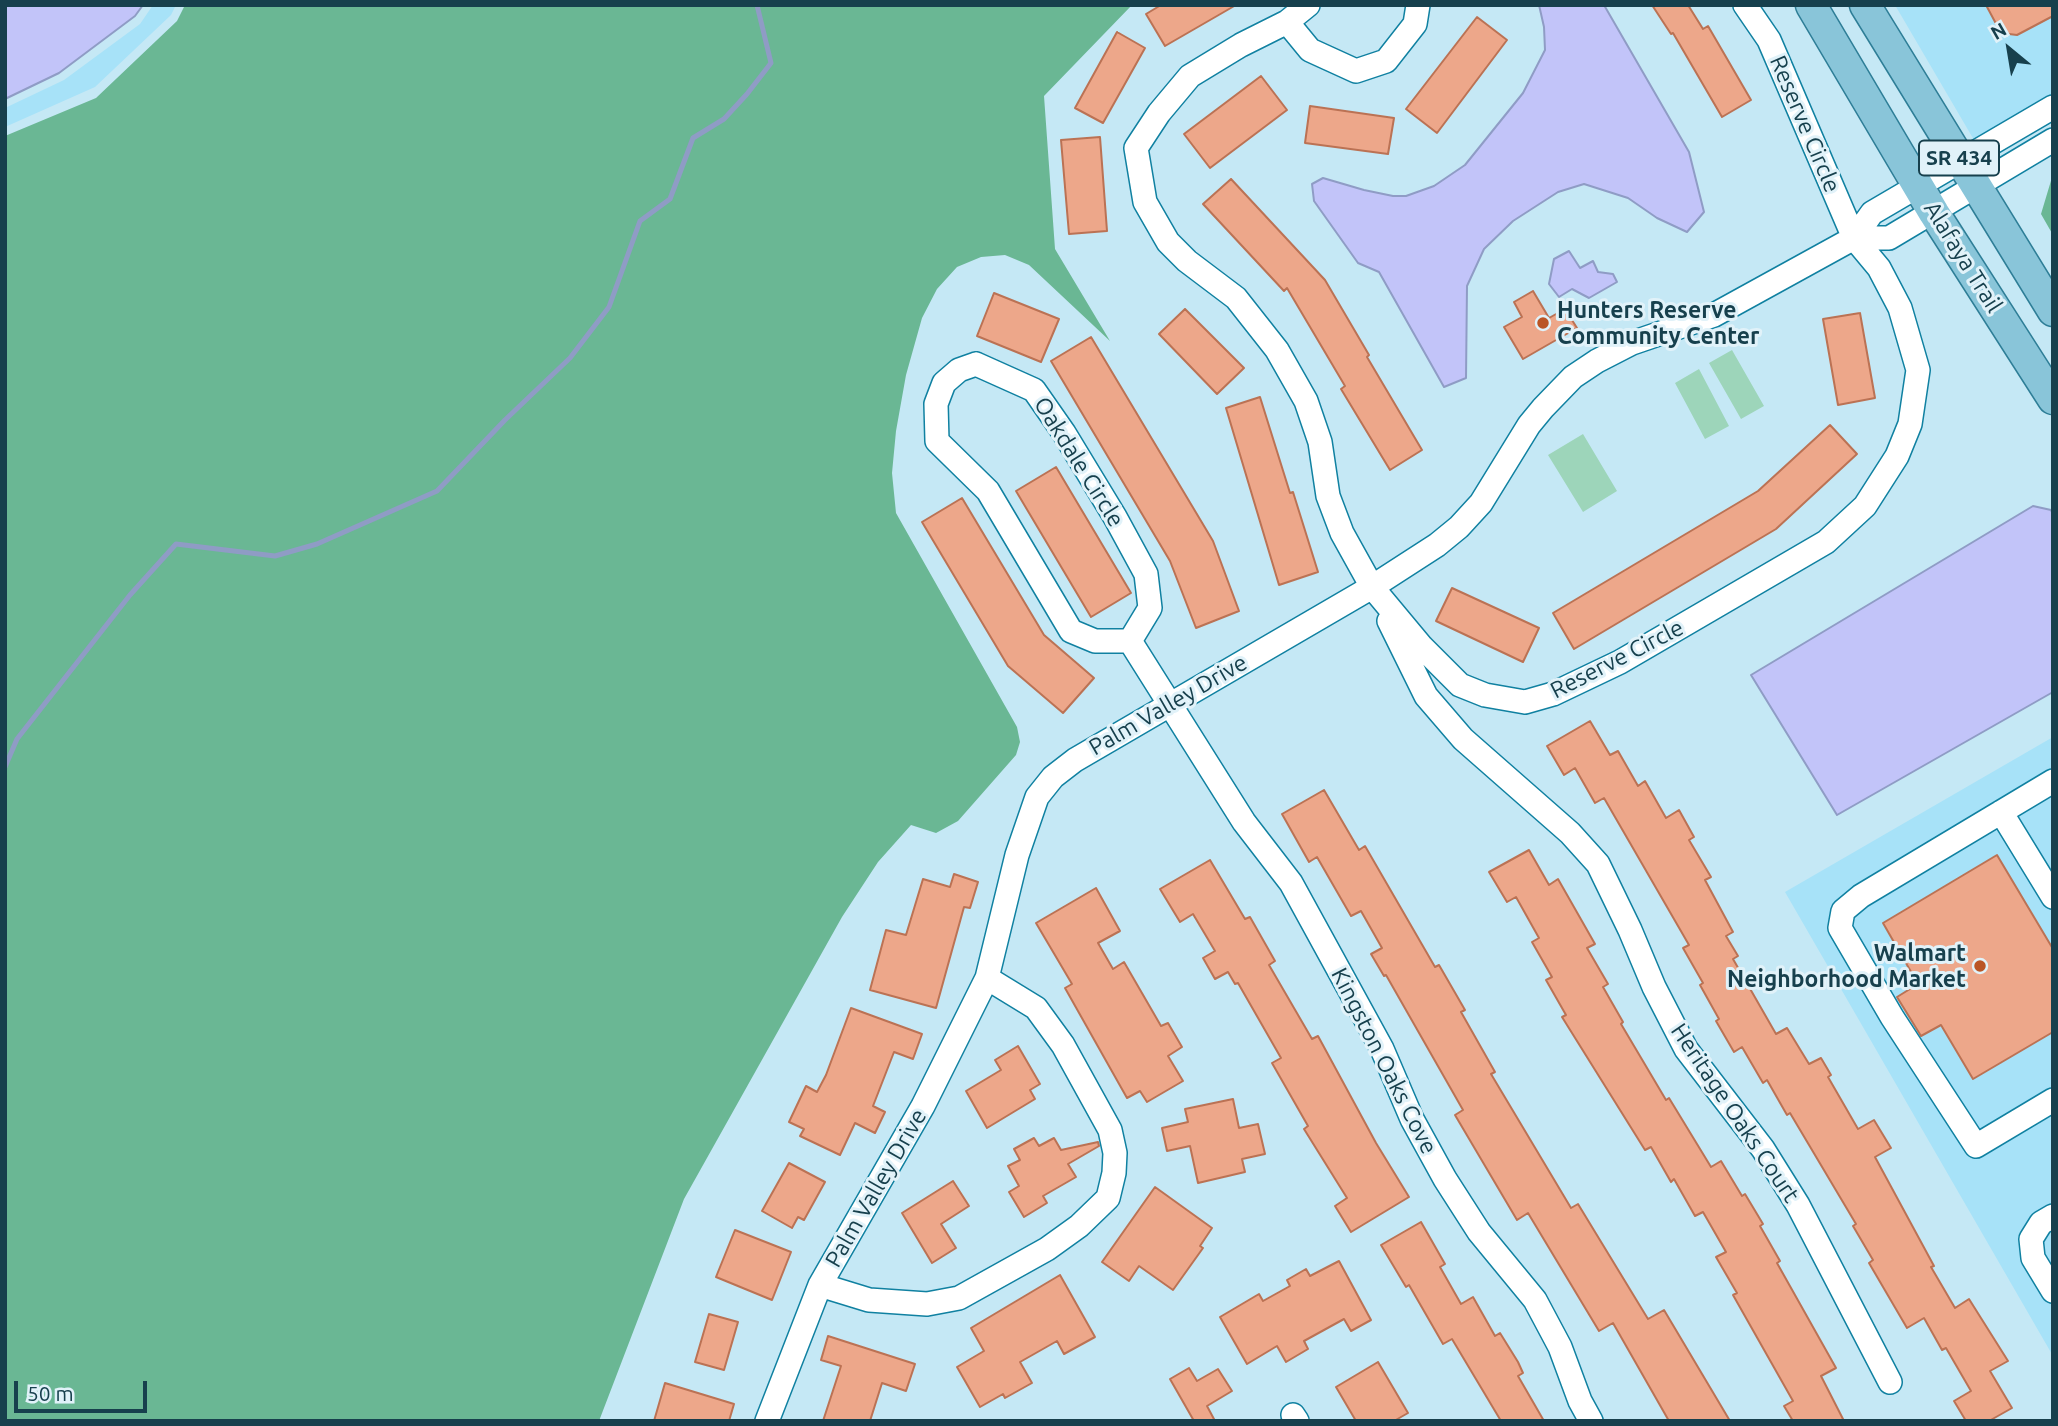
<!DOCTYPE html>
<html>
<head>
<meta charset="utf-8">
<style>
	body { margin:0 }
	#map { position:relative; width:2058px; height:1426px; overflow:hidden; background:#c5e8f5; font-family:Ubuntu,sans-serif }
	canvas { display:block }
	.frame { position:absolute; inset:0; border:7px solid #17404d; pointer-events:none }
	.north { position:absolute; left:1974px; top:14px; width:70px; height:70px; -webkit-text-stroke:5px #e1f2f9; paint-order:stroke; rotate:330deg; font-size:19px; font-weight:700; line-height:28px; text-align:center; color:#17404d }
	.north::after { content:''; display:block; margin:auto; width:24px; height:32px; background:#17404d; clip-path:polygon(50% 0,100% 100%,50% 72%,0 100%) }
	.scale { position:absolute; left:14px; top:1381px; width:133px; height:32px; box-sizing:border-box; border:4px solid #17404d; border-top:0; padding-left:9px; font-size:21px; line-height:24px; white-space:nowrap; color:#17404d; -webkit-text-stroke:5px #e1f2f9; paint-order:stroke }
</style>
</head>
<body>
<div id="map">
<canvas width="2058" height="1426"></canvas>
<div class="frame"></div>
<div class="north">N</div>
<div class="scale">50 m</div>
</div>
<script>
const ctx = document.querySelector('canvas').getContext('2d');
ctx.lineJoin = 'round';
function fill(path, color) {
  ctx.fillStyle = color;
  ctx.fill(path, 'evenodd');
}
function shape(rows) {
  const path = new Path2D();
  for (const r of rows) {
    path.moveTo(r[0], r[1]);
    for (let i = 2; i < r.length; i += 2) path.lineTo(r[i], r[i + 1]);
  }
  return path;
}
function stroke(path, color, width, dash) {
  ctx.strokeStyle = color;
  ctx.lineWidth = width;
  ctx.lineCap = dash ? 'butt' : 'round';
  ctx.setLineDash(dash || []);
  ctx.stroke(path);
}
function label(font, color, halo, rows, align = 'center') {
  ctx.font = font + ' Ubuntu,sans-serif';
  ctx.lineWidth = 6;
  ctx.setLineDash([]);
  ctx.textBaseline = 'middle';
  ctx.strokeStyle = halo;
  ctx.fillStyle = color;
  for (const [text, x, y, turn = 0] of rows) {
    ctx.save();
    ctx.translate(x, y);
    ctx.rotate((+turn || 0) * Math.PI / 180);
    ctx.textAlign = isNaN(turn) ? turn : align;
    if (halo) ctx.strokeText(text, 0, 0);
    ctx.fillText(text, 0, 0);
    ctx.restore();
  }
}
fill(shape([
	[153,5,176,5,171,15,95,87,5,127,5,108,64,80,140,24],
	[1895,5,2053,5,2053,95,1974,140],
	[2053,737,2053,1356,1785,892]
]), '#a7e2f8');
fill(shape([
	[1732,350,1764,406,1741,419,1709,363],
	[1699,369,1729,426,1705,439,1675,383],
	[1583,434,1617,491,1583,512,1548,455]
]), '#9dd5ba');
fill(shape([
	[185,5,1132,5,1044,96,1055,249,1110,341,1029,265,1005,255,981,257,957,267,937,289,922,318,906,375,896,431,892,473,896,513,1017,727,1020,742,1016,755,958,821,936,833,911,825,878,862,842,917,684,1199,599,1421,5,1421,5,136,96,98,177,21],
	[2053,174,2053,235,2041,214]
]), '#6ab794');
const water = shape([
	[5,5,143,5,135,16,59,73,5,99,5,5],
	[1539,5,1604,5,1689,152,1704,212,1687,232,1657,218,1628,198,1584,184,1558,192,1513,221,1484,249,1467,286,1466,378,1444,387,1379,272,1358,263,1314,201,1312,184,1323,178,1364,190,1393,196,1406,196,1434,186,1465,165,1523,93,1545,50,1544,27,1539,5],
	[1569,251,1580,268,1593,261,1598,272,1613,274,1617,282,1589,298,1572,289,1559,297,1549,284,1554,259,1569,251],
	[2033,506,2051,510,2053,514,2053,692,1837,815,1751,675,2033,506]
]);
fill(water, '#c2c4f9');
stroke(water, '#8f9cc5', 2);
stroke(shape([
	[5,767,17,739,130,595,176,544,275,556,317,544,437,491,505,420,570,358,609,307,640,221,670,199,693,138,724,119,747,94,771,63,757,5]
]), '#8f9cc5', 5);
const building = shape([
	[1161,5,1236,5,1165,46,1146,14,1161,5],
	[1652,5,1688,5,1703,29,1708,26,1751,100,1722,117,1673,33,1671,34,1652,5],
	[1986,5,2053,5,2053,16,2017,35,2001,33,1986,5],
	[1477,17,1507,40,1437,133,1406,109,1477,17],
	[1117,32,1145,48,1103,123,1075,108,1117,32],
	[1261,76,1287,110,1210,168,1184,134,1261,76],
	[1310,106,1394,118,1388,154,1305,143,1310,106],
	[1100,137,1107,231,1069,234,1061,140,1100,137],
	[1231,179,1325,280,1369,355,1367,357,1422,450,1390,470,1341,389,1345,386,1287,288,1284,291,1203,204,1231,179],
	[1533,291,1549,318,1565,309,1577,328,1523,359,1504,327,1522,317,1514,302,1533,291],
	[994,293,1059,319,1041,362,977,336,994,293],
	[1185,309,1244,368,1217,394,1159,334,1185,309],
	[1860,313,1875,398,1838,405,1823,319,1860,313],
	[1091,337,1213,541,1239,611,1196,628,1170,561,1051,361,1091,337],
	[1260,397,1290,493,1293,492,1318,572,1279,585,1226,408,1260,397],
	[1830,425,1857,454,1776,529,1574,649,1553,613,1758,491,1830,425],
	[1056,467,1131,593,1091,617,1016,491,1056,467],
	[962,498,1044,635,1094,678,1063,713,1008,666,922,522,962,498],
	[1452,588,1539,628,1523,662,1436,621,1452,588],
	[1590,721,1610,755,1618,751,1638,786,1645,781,1666,818,1679,810,1694,837,1689,840,1711,877,1705,880,1733,932,1726,936,1738,956,1733,959,1776,1034,1787,1028,1809,1064,1821,1058,1831,1075,1828,1077,1858,1129,1874,1120,1891,1148,1875,1157,1934,1266,1931,1267,1955,1308,1969,1299,2008,1361,1990,1371,2012,1408,1989,1421,1966,1421,1954,1401,1971,1391,1946,1348,1942,1350,1924,1318,1907,1328,1869,1263,1873,1260,1853,1226,1856,1224,1790,1113,1787,1115,1767,1080,1763,1083,1742,1047,1734,1052,1716,1021,1719,1019,1700,985,1703,983,1683,948,1689,945,1604,798,1595,803,1575,768,1564,775,1547,746,1590,721],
	[1324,790,1359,850,1365,846,1435,967,1439,965,1465,1010,1461,1012,1495,1072,1491,1074,1571,1208,1578,1204,1648,1319,1664,1310,1730,1421,1669,1421,1613,1323,1599,1331,1528,1213,1517,1220,1455,1115,1463,1110,1386,975,1384,976,1371,954,1382,948,1361,911,1351,916,1317,857,1309,862,1282,814,1324,790],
	[1529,850,1549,885,1558,879,1595,944,1587,948,1608,984,1603,987,1623,1022,1621,1024,1666,1100,1669,1098,1711,1167,1721,1161,1742,1196,1745,1194,1763,1224,1760,1226,1780,1261,1777,1263,1836,1368,1821,1376,1844,1421,1793,1421,1784,1406,1793,1401,1733,1295,1737,1293,1716,1257,1726,1252,1703,1212,1695,1216,1674,1179,1671,1182,1651,1147,1645,1150,1562,1017,1566,1015,1546,980,1552,977,1532,942,1539,938,1516,897,1507,902,1489,872,1529,850],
	[1997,855,2053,949,2053,1032,1973,1079,1941,1025,1921,1036,1897,997,1918,984,1883,923,1997,855],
	[1210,860,1245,919,1250,917,1275,961,1269,965,1312,1039,1318,1036,1376,1143,1409,1197,1351,1232,1335,1206,1347,1198,1304,1129,1308,1126,1272,1063,1281,1058,1238,983,1235,984,1228,972,1215,979,1203,958,1215,951,1193,914,1180,922,1160,889,1210,860],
	[954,874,978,882,970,908,964,907,936,1008,870,990,886,930,906,935,923,879,950,887,954,874],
	[1096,888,1120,931,1098,943,1113,969,1124,962,1161,1026,1168,1023,1182,1047,1168,1056,1183,1081,1147,1102,1140,1091,1127,1098,1065,988,1072,984,1036,923,1096,888],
	[851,1008,922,1034,913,1059,894,1052,873,1106,885,1112,875,1133,855,1123,840,1155,800,1136,804,1129,789,1122,806,1086,817,1092,826,1075,851,1008],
	[1018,1046,1040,1084,1030,1090,1035,1099,987,1128,966,1091,1001,1070,995,1060,1018,1046],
	[1233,1099,1239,1128,1258,1124,1265,1154,1242,1159,1245,1172,1198,1183,1190,1146,1167,1151,1162,1128,1188,1122,1185,1109,1233,1099],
	[1034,1138,1039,1146,1054,1138,1061,1150,1098,1142,1099,1146,1068,1164,1076,1177,1043,1196,1047,1203,1024,1217,1009,1192,1019,1186,1008,1166,1020,1160,1014,1149,1034,1138],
	[789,1163,825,1182,804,1220,798,1217,792,1228,762,1211,789,1163],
	[953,1181,969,1206,941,1224,956,1248,932,1263,902,1213,953,1181],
	[1155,1187,1212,1228,1200,1246,1203,1248,1173,1290,1139,1266,1129,1281,1102,1262,1155,1187],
	[1421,1222,1445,1264,1440,1267,1461,1304,1473,1297,1495,1336,1500,1333,1518,1362,1523,1373,1518,1376,1544,1421,1501,1421,1452,1339,1443,1344,1409,1285,1406,1287,1381,1245,1421,1222],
	[735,1230,791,1252,772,1300,716,1277,735,1230],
	[1339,1261,1371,1320,1351,1331,1344,1319,1304,1341,1308,1349,1286,1362,1277,1346,1247,1364,1220,1317,1259,1294,1263,1301,1290,1286,1287,1280,1306,1269,1310,1276,1339,1261],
	[1060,1275,1095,1337,1064,1354,1057,1341,1020,1362,1032,1383,1005,1398,1003,1394,980,1407,957,1367,984,1351,971,1328,1060,1275],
	[709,1314,738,1322,724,1370,695,1362,709,1314],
	[828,1336,915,1364,906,1391,882,1383,870,1421,823,1421,841,1366,821,1360,828,1336],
	[1378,1362,1408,1413,1394,1421,1356,1421,1336,1387,1378,1362],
	[1189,1368,1197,1381,1218,1369,1232,1391,1207,1406,1215,1421,1194,1421,1170,1379,1189,1368],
	[665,1383,734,1404,729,1421,654,1421,665,1383]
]);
fill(building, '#eda78a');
stroke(building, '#bb7254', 2);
const minor = shape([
	[1308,5,1287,22,1241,45,1190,76,1159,113,1136,148,1145,202,1168,242,1187,261,1236,298,1277,350,1306,401,1320,442,1328,496,1342,533,1372,587,1422,647,1460,685,1485,695,1525,702,1553,694,1620,662,1826,542,1865,506,1897,456,1910,424,1918,370,1900,308,1879,268,1854,238,1769,40,1745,5],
	[1287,22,1310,50,1356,71,1386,61,1415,24,1418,5],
	[1854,238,1889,238,2053,140],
	[976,364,1034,390,1064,433,1115,517,1146,574,1150,608,1130,641,1095,641,1071,631,988,491,937,441,936,404,944,383,959,370,976,364],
	[1389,621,1426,696,1463,739,1570,833,1598,864,1630,930,1654,987,1686,1049,1763,1149,1798,1205,1890,1382],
	[1130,641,1244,822,1291,883,1382,1049,1412,1119,1445,1179,1479,1232,1535,1300,1560,1347,1580,1401,1591,1421],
	[2053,781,1861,896,1843,911,1840,928,1892,1017,1976,1146,2053,1100],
	[2001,812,2053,897],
	[2053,1216,2041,1223,2031,1239,2033,1258,2053,1291],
	[820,1285,869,1300,927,1304,959,1298,1047,1249,1079,1226,1108,1198,1114,1173,1115,1153,1110,1130,1063,1045,1036,1008,987,978],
	[1293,1415,1297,1421],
	[767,1421,820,1285,923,1106,987,978,1017,855,1037,797,1053,777,1075,760,1372,587,1437,545,1459,527,1481,503,1529,425,1543,408,1573,377,1597,361,1632,343,1714,315,1854,238,1872,213,2053,107]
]);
const major = shape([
	[1811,5,1934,213,2053,399],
	[1865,5,2053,311]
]);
stroke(minor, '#1081a1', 26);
stroke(major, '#2e7e97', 33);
stroke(minor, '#fff', 23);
stroke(major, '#89c5d9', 30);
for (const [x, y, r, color] of [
	[1543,323,7,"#ba5525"],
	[1980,966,7,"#ba5525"]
]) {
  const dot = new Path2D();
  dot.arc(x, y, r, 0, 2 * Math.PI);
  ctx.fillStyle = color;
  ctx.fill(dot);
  stroke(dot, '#e1f2f9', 2.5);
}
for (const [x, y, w] of [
	[1959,158,80]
]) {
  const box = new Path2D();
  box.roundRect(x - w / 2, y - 17.5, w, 35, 5);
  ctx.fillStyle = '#e1f2f9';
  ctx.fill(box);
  stroke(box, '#17404d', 2);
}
label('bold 21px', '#17404d', null, [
	["SR 434",1959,158]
]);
label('23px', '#17404d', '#e1f2f9', [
	["Reserve Circle",1805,124,67],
	["Alafaya Trail",1963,257,58],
	["Oakdale Circle",1079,462,58],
	["Reserve Circle",1617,659,-27],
	["Palm Valley Drive",1168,705,-30],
	["Kingston Oaks Cove",1384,1061,63],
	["Heritage Oaks Court",1735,1113,56],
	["Palm Valley Drive",876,1188,-60]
]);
label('bold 23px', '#17404d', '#e1f2f9', [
	["Hunters Reserve",1557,310],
	["Community Center",1557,336],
	["Walmart",1966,953,"right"],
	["Neighborhood Market",1966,979,"right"]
], 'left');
</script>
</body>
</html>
